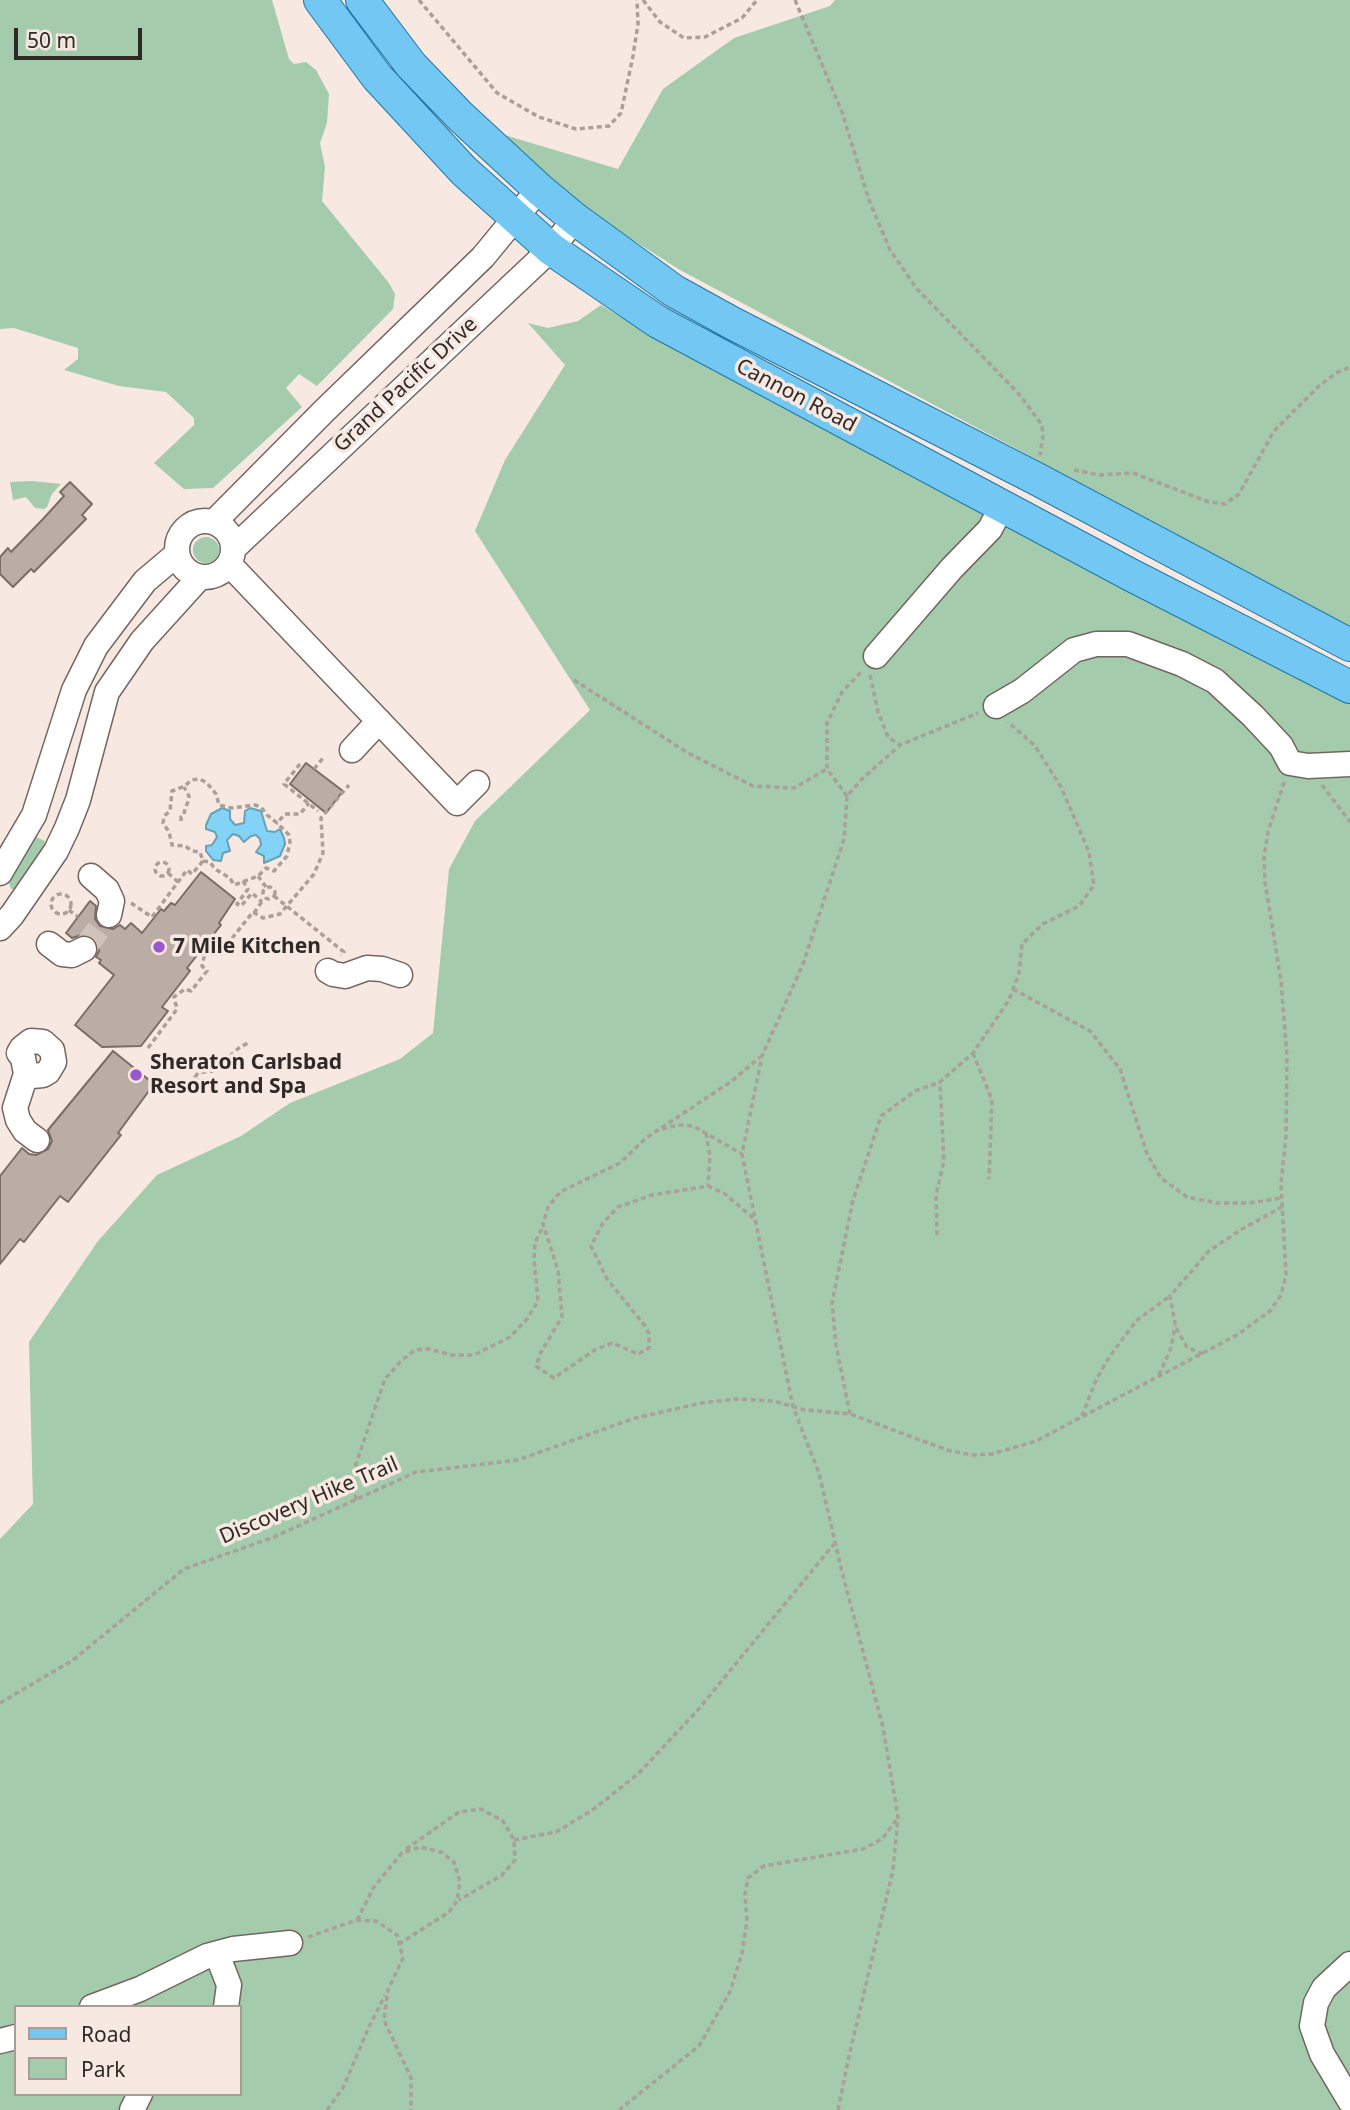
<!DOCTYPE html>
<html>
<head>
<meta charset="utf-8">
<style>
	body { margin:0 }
	#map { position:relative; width:1350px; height:2110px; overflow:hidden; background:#f7e9e1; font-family:"Noto Sans",sans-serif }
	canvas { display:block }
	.legend { position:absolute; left:14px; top:2005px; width:228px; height:91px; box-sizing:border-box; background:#f7e9e1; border:2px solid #a79d97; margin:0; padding:9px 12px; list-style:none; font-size:21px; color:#2f2a27 }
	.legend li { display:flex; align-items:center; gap:14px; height:35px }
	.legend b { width:35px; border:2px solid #a79d97 }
	.scale { position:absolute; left:14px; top:28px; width:128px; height:32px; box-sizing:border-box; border:4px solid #2f2a27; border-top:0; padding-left:9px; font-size:21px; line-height:24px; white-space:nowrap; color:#2f2a27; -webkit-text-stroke:5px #f7e9e1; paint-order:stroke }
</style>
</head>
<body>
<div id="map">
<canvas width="1350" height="2110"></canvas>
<ul class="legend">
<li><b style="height:9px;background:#73c7f3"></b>Road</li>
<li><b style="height:19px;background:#a3cbac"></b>Park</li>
</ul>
<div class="scale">50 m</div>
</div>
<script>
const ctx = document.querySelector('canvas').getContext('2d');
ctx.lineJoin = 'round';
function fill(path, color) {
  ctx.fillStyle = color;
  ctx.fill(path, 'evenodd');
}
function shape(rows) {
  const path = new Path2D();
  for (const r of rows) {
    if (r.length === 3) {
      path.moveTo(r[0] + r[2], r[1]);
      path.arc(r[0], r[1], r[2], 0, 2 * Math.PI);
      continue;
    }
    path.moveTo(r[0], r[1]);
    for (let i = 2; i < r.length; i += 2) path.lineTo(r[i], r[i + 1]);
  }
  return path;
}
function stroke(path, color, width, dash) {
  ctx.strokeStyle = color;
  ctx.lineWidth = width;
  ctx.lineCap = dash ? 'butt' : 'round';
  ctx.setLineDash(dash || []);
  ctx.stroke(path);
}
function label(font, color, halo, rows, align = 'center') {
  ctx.font = font + ' "Noto Sans",sans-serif';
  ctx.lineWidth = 7;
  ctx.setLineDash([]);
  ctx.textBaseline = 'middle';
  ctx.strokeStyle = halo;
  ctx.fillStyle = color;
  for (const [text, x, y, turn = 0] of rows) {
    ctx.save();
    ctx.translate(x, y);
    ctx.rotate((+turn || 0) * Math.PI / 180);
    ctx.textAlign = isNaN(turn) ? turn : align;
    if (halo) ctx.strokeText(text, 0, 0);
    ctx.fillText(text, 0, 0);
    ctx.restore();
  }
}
fill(shape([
	[0,0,272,0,289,59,294,64,306,62,316,70,329,94,327,123,320,143,325,167,322,201,389,283,395,294,393,309,317,386,299,374,286,388,302,407,213,488,184,489,154,463,194,425,194,418,166,392,119,386,64,370,78,359,78,348,14,328,0,329],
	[835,0,1350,0,1350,626,680,270,603,221,498,133,618,169,663,89,734,38,830,6],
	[601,305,663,343,1350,703,1350,2110,0,2110,0,1539,33,1504,29,1342,98,1241,157,1175,241,1136,290,1103,400,1059,433,1033,449,869,475,821,590,710,475,531,505,460,565,365,528,323,548,328,578,321],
	[16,2007,240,2007,240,2094,16,2094],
	[32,481,61,484,52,494,47,507,44,509,35,508,26,497,13,500,10,482],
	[206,550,13],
	[36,837,45,841,42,851,17,889,11,889,8,880]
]), '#a3cbac');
const water = shape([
	[222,808,230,811,230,819,235,825,244,823,245,811,250,808,261,811,267,831,275,832,280,829,284,838,285,844,280,856,264,863,264,856,256,852,261,845,260,839,256,835,251,836,244,842,239,836,233,834,227,840,230,851,223,853,221,861,213,860,206,851,206,846,212,845,217,837,215,832,206,829,206,825,211,814,222,808]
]);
fill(water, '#82d3f6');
stroke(water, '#69a0b8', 2);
const building = shape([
	[70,482,92,504,82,515,86,519,34,572,31,569,13,587,0,574,0,557,8,548,11,552,43,519,64,496,60,492,70,482],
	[306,763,343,791,326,813,290,784,306,763],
	[201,872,235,899,219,923,221,925,187,968,190,971,162,1007,168,1011,141,1046,102,1047,75,1025,114,975,99,963,101,960,96,957,99,951,98,943,93,937,84,934,72,938,66,933,90,901,96,906,95,919,100,926,113,929,120,925,125,929,131,923,142,933,161,909,164,911,171,903,175,905,201,872],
	[113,1051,154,1084,118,1133,121,1135,68,1202,60,1196,24,1242,20,1239,0,1264,0,1176,22,1148,29,1154,36,1155,48,1149,52,1141,48,1130,113,1051]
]);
fill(building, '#bbada6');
stroke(building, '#796d66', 2);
stroke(shape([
	[84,949,109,915]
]), '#cfc3bc', 24, [24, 12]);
const minor = shape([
	[205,549,28],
	[214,522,324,411,483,257,539,189],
	[234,548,551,249,575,219],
	[229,564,457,803,477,783],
	[876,656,952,568,990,529,1002,506],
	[996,706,1022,691,1074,650,1096,644,1128,644,1182,664,1215,681,1253,716,1281,746,1290,763,1308,766,1350,764],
	[352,750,379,721],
	[0,873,34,815,74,690,96,646,145,581,177,554],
	[91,876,107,890,112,901,109,915],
	[0,928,12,915,56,851,67,828,78,800,107,692,142,641,200,577],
	[49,944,62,954,72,955,84,949],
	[328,971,333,974,345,976,367,968,382,969,400,975],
	[31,1041,43,1042,52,1050,54,1062,48,1072,43,1075,32,1076,26,1074,23,1058,19,1053,22,1048,31,1041],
	[26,1074,15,1108,18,1120,25,1131,37,1140],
	[217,1954,229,1985,226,2007],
	[1350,1964,1324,1988,1316,2003,1312,2026,1322,2054,1350,2101],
	[92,2007,140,1989,207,1956,233,1949,290,1943],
	[0,2041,16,2037],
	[132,2110,140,2094]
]);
const major = shape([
	[320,0,377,77,464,171,551,249,658,322,1131,575,1350,687],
	[362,0,411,65,460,116,539,189,575,219,674,291,732,323,1035,478,1350,645]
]);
stroke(minor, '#736660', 27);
stroke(major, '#1e77a6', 34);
stroke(shape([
	[419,0,497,93,539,117,576,129,609,126,621,113,633,56,638,24,637,0],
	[643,0,660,22,684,38,705,37,742,18,757,0],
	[795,0,842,112,869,200,890,250,917,289,1019,394,1042,425,1043,436,1040,455],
	[1074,470,1100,475,1133,473,1209,502,1225,504,1239,494,1274,431,1319,386,1336,373,1350,367],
	[870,675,878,712,888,737,900,745,978,713],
	[574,680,688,753,753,786,794,788,827,769],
	[300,764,284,784,318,811],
	[314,769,323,758],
	[1322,785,1350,822],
	[847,796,827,769,827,723,842,692,863,670],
	[181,821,181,817,184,815,185,808,189,800,189,796,184,787],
	[203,861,210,862,215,869,230,878,234,885,258,876,266,868,274,871,287,856,290,842,289,835,277,823],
	[162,869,7],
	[168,873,178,882],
	[258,876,266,887],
	[243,881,248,889,237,904,241,906,252,893,262,902],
	[269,893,6],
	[61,904,10],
	[274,896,344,952,341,955],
	[131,903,152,917,187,870,192,874,203,861,200,852,192,851,185,846,172,845,169,832,163,823,164,816,170,811,172,791,185,786,191,780,200,779,207,783,216,794,219,805,231,808,255,805,261,807,267,815,277,823,285,814,300,814,309,803],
	[69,910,78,917],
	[254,913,263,900],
	[1013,989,1090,1031,1120,1069,1147,1154,1161,1178,1187,1197,1217,1203,1249,1203,1282,1198],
	[148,1048,177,1009,174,997,185,989,191,991,207,971,202,966,205,953,221,944,225,947,253,912,263,918,280,914,314,874,323,853,321,818,349,785],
	[973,1053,992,1100,989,1179],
	[208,1088,195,1077,198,1073,213,1071,240,1047,248,1043],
	[662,1129,678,1125,693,1126,742,1154],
	[706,1133,710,1156,708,1186],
	[753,1218,725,1194,708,1186,652,1195,618,1207,603,1223,591,1246,607,1279,646,1327,649,1334,649,1348,638,1354,612,1343,595,1350,554,1378,536,1366,541,1352,562,1317,558,1270,543,1224,548,1207,560,1192,620,1163,646,1138,732,1081,760,1057],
	[937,1235,936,1195,944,1161,940,1082],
	[1203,1354,1187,1347,1176,1328,1170,1296,1209,1251,1242,1229,1282,1207],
	[1159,1375,1171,1348,1175,1326],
	[850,1414,836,1345,832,1303,853,1200,881,1116,915,1091,940,1082,973,1053,1009,1000,1019,973,1022,944,1043,924,1079,906,1094,885,1089,852,1061,787,1035,746,1008,722],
	[1082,1416,1096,1380,1110,1356,1136,1321,1170,1296],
	[356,1500,354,1485,356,1464,385,1379,401,1361,415,1350,428,1349,452,1355,474,1355,510,1337,527,1319,538,1301,534,1259,535,1243,543,1226],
	[0,1703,73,1660,184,1569,274,1537,416,1472,518,1460,632,1419,701,1403,736,1399,774,1401,805,1410,850,1414,947,1450,972,1455,992,1454,1036,1441,1237,1335,1270,1311,1281,1295,1286,1275,1281,1184,1286,1136,1287,1057,1281,980,1265,882,1264,857,1268,832,1284,782],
	[514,1840,556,1832,594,1809,638,1774,697,1711,834,1544],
	[406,1849,459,1812,481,1809,503,1821,514,1840,515,1860,502,1875,459,1900],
	[357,1920,374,1887,402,1853,420,1847,441,1852,454,1862,460,1882,457,1901,449,1912,399,1944],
	[308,1937,357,1920,376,1921,397,1935,403,1958,388,1990,384,2020,411,2078,411,2110],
	[327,2110,343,2088,368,2029,385,1995],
	[619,2110,699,2046,730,1992,742,1953,747,1921,745,1894,748,1878,764,1866,863,1849,882,1839,897,1819],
	[838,2110,849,2056,893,1870,898,1817,883,1727,842,1572,819,1473,793,1407,742,1154,762,1056,803,964,844,839,847,796,863,778,900,745]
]), '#aa9f99', 3.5, [5, 3.5]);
stroke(minor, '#fff', 24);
stroke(major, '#73c7f3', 32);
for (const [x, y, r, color] of [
	[159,947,7,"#9b58ce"],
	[136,1075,7,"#9b58ce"]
]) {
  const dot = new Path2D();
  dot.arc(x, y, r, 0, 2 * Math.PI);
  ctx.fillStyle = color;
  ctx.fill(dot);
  stroke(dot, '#f7e9e1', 2.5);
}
label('21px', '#2f2a27', '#f7e9e1', [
	["Grand Pacific Drive",406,385,-43],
	["Cannon Road",796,396,28],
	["Discovery Hike Trail",309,1501,-23]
]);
label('bold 21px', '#2f2a27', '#f7e9e1', [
	["7 Mile Kitchen",173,947],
	["Sheraton Carlsbad",150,1063],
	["Resort and Spa",150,1087]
], 'left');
</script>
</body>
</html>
